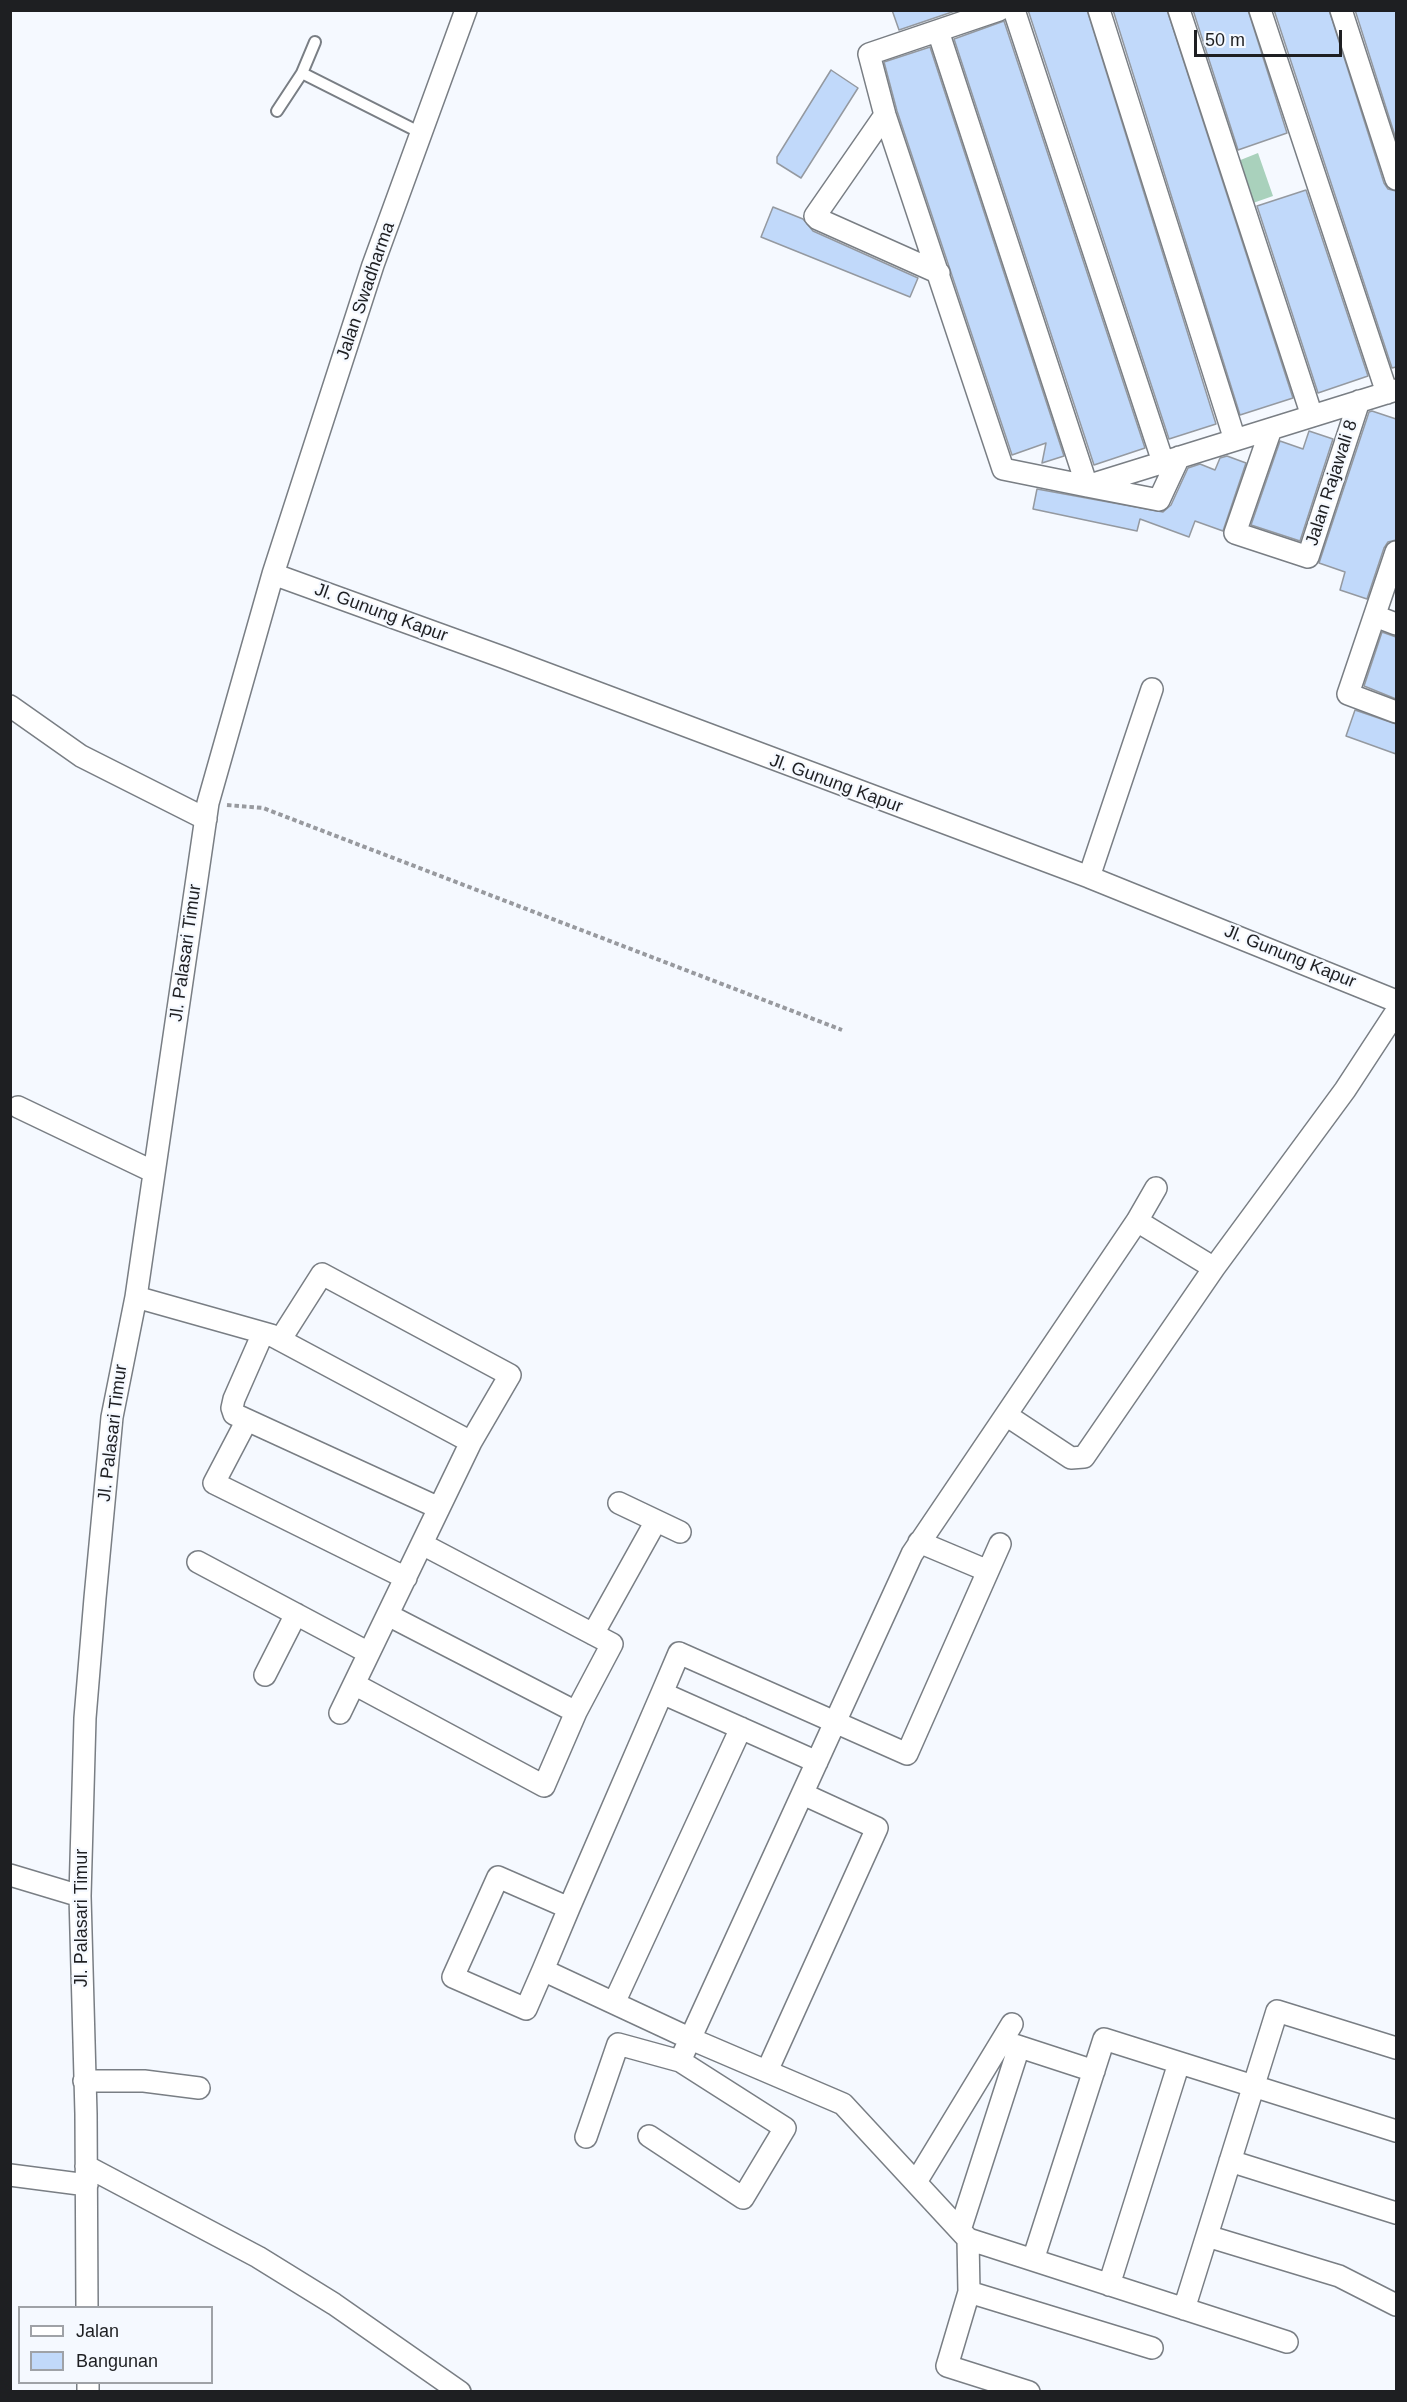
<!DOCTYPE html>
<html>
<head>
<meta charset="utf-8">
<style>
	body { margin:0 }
	#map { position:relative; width:1407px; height:2402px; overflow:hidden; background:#f5f9ff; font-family:Helvetica,sans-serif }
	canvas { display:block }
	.frame { position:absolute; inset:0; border:12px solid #1e1f22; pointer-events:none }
	.legend { position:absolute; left:18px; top:2306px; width:195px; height:78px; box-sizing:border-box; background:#f5f9ff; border:2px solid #9fa2a7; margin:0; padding:8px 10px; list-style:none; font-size:18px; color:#1e1f22 }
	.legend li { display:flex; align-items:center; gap:12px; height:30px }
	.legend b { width:30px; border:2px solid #9fa2a7 }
	.scale { position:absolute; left:1194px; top:30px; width:148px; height:27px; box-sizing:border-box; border:3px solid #1e1f22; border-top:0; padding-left:8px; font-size:18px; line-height:21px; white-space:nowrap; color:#1e1f22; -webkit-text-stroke:4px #f5f9ff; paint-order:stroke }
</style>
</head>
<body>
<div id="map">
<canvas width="1407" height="2402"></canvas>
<div class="frame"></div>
<ul class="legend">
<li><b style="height:8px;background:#fff"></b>Jalan</li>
<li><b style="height:16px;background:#c1d9fa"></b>Bangunan</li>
</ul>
<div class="scale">50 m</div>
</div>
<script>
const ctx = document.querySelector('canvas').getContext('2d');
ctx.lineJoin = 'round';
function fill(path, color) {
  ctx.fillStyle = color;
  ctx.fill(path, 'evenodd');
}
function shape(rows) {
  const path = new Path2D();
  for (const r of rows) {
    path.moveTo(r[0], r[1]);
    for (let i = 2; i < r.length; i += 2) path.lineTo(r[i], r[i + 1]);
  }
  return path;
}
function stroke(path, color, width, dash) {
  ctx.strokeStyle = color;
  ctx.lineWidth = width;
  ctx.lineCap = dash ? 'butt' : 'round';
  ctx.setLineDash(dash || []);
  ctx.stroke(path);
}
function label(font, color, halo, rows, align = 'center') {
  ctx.font = font + ' Helvetica,sans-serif';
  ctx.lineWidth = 4.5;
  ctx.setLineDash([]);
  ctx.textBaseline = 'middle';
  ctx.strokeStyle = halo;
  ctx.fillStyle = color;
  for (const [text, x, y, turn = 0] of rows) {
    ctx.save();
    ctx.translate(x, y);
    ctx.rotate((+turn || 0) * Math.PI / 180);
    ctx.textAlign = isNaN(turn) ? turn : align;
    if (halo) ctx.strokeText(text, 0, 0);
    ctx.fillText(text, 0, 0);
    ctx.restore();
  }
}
fill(shape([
	[1258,153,1273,196,1253,203,1238,161]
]), '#a9d1bc');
const building = shape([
	[892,10,958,10,899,30,892,10],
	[1028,10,1087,10,1216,424,1169,439,1028,10],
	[1113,10,1167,10,1293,398,1240,415,1113,10],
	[1193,10,1248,10,1287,133,1238,150,1193,10],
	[1274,10,1329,10,1384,183,1388,189,1396,191,1396,367,1392,368,1274,10],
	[1355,10,1396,10,1396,139,1355,10],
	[1004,21,1145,448,1094,465,954,39,1004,21],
	[930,47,1064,456,1042,463,1046,443,1012,455,897,111,884,62,930,47],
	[831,70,858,88,801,178,777,163,777,157,831,70],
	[1306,190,1368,376,1318,393,1257,206,1306,190],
	[773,207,803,219,813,231,918,278,910,297,761,237,773,207],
	[1372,411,1396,419,1396,540,1388,542,1384,548,1367,599,1340,590,1345,572,1319,563,1369,412,1372,411],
	[1309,431,1333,439,1300,541,1251,525,1280,441,1303,449,1309,431],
	[1227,456,1246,463,1223,531,1195,521,1189,537,1140,519,1137,531,1033,509,1037,489,1163,512,1171,505,1188,468,1200,464,1215,470,1220,458,1227,456],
	[1382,632,1396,637,1396,699,1364,686,1382,632],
	[1355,710,1396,724,1396,754,1346,736,1355,710]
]);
fill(building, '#c1d9fa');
stroke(building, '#9499a0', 1.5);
const service = shape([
	[302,73,421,133],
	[277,111,302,73,315,42]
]);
const minor = shape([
	[999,10,869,54,885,115,1003,469,1087,486,1396,390],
	[1014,10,1163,462],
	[1099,10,1235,440],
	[1179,10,1312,416],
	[1260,10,1387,393],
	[1341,10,1396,179],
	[938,31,1087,486,1159,500,1179,457],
	[885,115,815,216,818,219,939,273],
	[1271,429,1235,533,1308,557,1359,401],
	[1396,552,1348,694,1396,712],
	[273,574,505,658,1089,877,1396,1001],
	[1375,616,1396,624],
	[10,706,81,756,206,819],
	[1089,877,1152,689],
	[18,1107,154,1172],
	[1137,1221,1214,1268],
	[136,1297,271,1335,471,1442,340,1713],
	[263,1333,234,1399,232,1408,234,1414,439,1508],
	[280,1340,322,1274,510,1375,471,1442],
	[1006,1415,1071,1458,1084,1457,1214,1268,1345,1090,1396,1012],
	[247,1420,214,1483,406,1578],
	[619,1503,680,1532],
	[919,1542,988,1571],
	[198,1562,369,1653],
	[388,1615,576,1712],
	[593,1634,656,1521],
	[265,1675,296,1614],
	[354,1684,544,1786,576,1712,612,1644,422,1544],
	[662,1693,817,1762],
	[10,1875,80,1896],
	[569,1908,498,1877,453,1977,526,2009,543,1970,569,1908,662,1693,679,1653,907,1754,1000,1544],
	[543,1970,691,2039,843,2104,968,2239,1287,2342],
	[614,2003,741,1728],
	[1005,2042,1094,2071],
	[680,2061,912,1554,1137,1221,1156,1188],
	[767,2071,877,1828,803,1794],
	[84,2081,144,2081,199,2088],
	[586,2137,618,2044,680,2061,785,2128,743,2198,649,2136],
	[1230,2161,1396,2213],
	[86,2166,258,2257,334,2304,460,2392],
	[10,2175,87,2185],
	[916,2182,1012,2024],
	[960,2230,1019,2047],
	[1207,2236,1339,2276,1396,2305],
	[968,2239,969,2292,947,2366,1029,2392],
	[1033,2260,1104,2039,1396,2131],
	[1109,2285,1179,2063],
	[969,2292,1152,2348],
	[87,2308,86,2114,80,1896,85,1718,95,1598,112,1417,136,1297,208,803,273,574,373,265,466,10],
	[1184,2309,1277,2011,1396,2048],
	[88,2382,88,2392]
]);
stroke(service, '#797e84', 14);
stroke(minor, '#797e84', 24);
stroke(shape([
	[227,805,263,808,842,1030]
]), '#989a9f', 4, [4.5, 3]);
stroke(service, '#fff', 10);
stroke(minor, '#fff', 21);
label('18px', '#1e1f22', '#f5f9ff', [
	["Jalan Swadharma",366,291,-71],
	["Jalan Rajawali 8",1332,483,-72],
	["Jl. Gunung Kapur",381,613,20],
	["Jl. Gunung Kapur",836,784,20],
	["Jl. Palasari Timur",186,953,-82],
	["Jl. Gunung Kapur",1290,957,22],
	["Jl. Palasari Timur",113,1433,-83],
	["Jl. Palasari Timur",82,1918,-90]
]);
</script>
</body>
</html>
